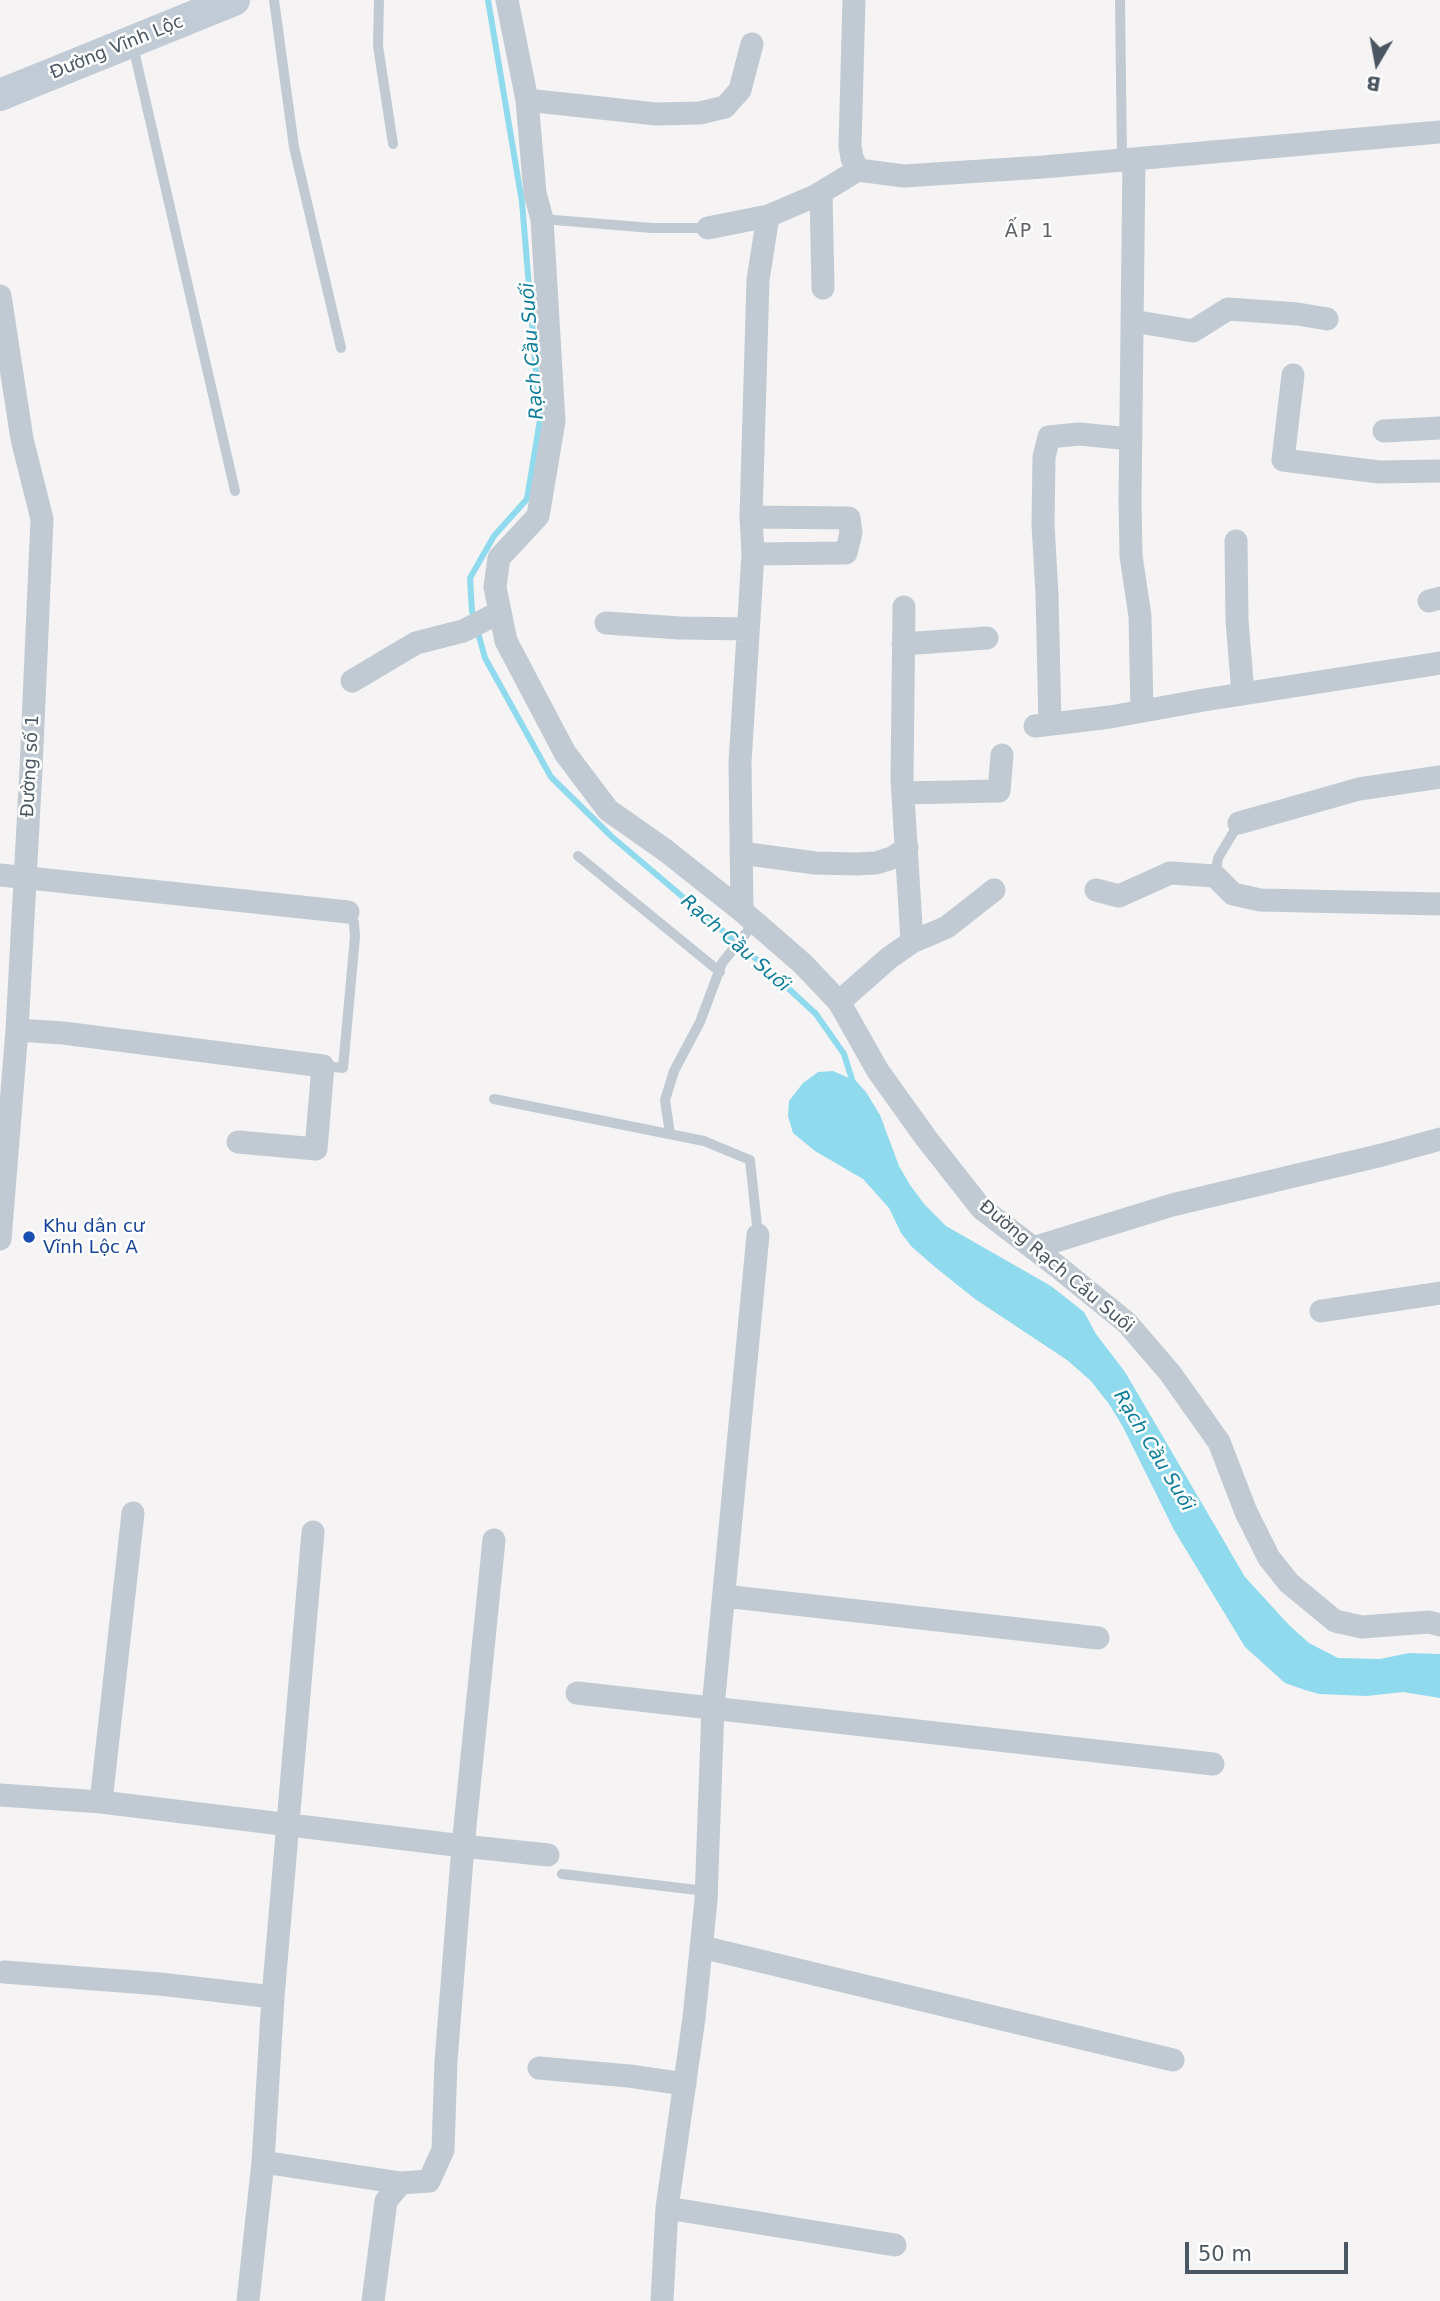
<!DOCTYPE html>
<html>
<head>
<meta charset="utf-8">
<style>
	body { margin:0 }
	#map { position:relative; width:1440px; height:2301px; overflow:hidden; background:#f5f3f3; font-family:"DejaVu Sans",sans-serif }
	canvas { display:block }
	.north { position:absolute; left:1342px; top:28px; width:70px; height:70px; -webkit-text-stroke:5px #fff; paint-order:stroke; rotate:190deg; font-size:19px; font-weight:700; line-height:28px; text-align:center; color:#4a5661 }
	.north::after { content:''; display:block; margin:auto; width:24px; height:32px; background:#4a5661; clip-path:polygon(50% 0,100% 100%,50% 72%,0 100%) }
	.scale { position:absolute; left:1185px; top:2242px; width:163px; height:32px; box-sizing:border-box; border:4px solid #4a5661; border-top:0; padding-left:9px; font-size:21px; line-height:24px; white-space:nowrap; color:#4a5661; -webkit-text-stroke:5px #fff; paint-order:stroke }
</style>
</head>
<body>
<div id="map">
<canvas width="1440" height="2301"></canvas>
<div class="north">B</div>
<div class="scale">50 m</div>
</div>
<script>
const ctx = document.querySelector('canvas').getContext('2d');
ctx.lineJoin = 'round';
function fill(path, color) {
  ctx.fillStyle = color;
  ctx.fill(path, 'evenodd');
}
function shape(rows) {
  const path = new Path2D();
  for (const r of rows) {
    path.moveTo(r[0], r[1]);
    for (let i = 2; i < r.length; i += 2) path.lineTo(r[i], r[i + 1]);
  }
  return path;
}
function stroke(path, color, width, dash) {
  ctx.strokeStyle = color;
  ctx.lineWidth = width;
  ctx.lineCap = dash ? 'butt' : 'round';
  ctx.setLineDash(dash || []);
  ctx.stroke(path);
}
function label(font, color, halo, rows, align = 'center') {
  ctx.font = font + ' "DejaVu Sans",sans-serif';
  ctx.lineWidth = 5;
  ctx.setLineDash([]);
  ctx.textBaseline = 'middle';
  ctx.strokeStyle = halo;
  ctx.fillStyle = color;
  for (const [text, x, y, turn = 0] of rows) {
    ctx.save();
    ctx.translate(x, y);
    ctx.rotate((+turn || 0) * Math.PI / 180);
    ctx.textAlign = isNaN(turn) ? turn : align;
    if (halo) ctx.strokeText(text, 0, 0);
    ctx.fillText(text, 0, 0);
    ctx.restore();
  }
}
fill(shape([
	[833,1071,856,1081,866,1092,880,1115,899,1166,910,1185,925,1205,946,1226,1051,1286,1084,1312,1096,1334,1125,1372,1245,1577,1289,1625,1309,1643,1338,1658,1380,1659,1409,1653,1440,1654,1440,1698,1403,1692,1367,1696,1319,1694,1305,1690,1285,1683,1245,1647,1174,1530,1123,1427,1109,1404,1091,1381,1067,1360,975,1299,935,1267,912,1247,901,1233,889,1208,863,1179,815,1151,793,1133,788,1116,789,1101,803,1083,818,1072]
]), '#90daee');
stroke(shape([
	[488,0,522,202,540,420,527,499,494,536,470,578,472,611,485,658,551,777,611,836,763,965,816,1014,844,1054,854,1086]
]), '#90daee', 6);
stroke(shape([
	[274,0,294,147,341,348],
	[379,0,378,46,393,144],
	[1120,0,1122,160],
	[133,46,235,491],
	[542,219,652,228,708,228],
	[578,856,720,972],
	[1215,876,1218,858,1239,823],
	[323,1066,343,1068,355,937,354,923,348,912],
	[494,1099,704,1141,750,1160,758,1235],
	[670,1134,665,1100,674,1071,700,1022,722,963,755,922],
	[562,1874,706,1891]
]), '#c1cad2', 10);
stroke(shape([
	[507,0,527,100,535,193,542,219,554,421,538,516,499,558,495,587,506,641,565,753,608,810,665,850,742,911,803,964,839,1002,878,1071,926,1138,981,1208,1058,1267,1127,1323,1170,1373,1219,1442,1246,1512,1269,1558,1289,1583,1335,1621,1362,1627,1429,1622,1440,1625],
	[854,0,850,146,852,158,858,170,904,176,1043,167,1440,132],
	[527,100,656,114,700,113,725,107,740,90,752,44],
	[1134,159,1130,500,1131,556,1140,616,1142,711],
	[821,193,823,288],
	[708,228,768,216,815,196,858,170],
	[0,296,22,439,42,519,31,769,17,1030,0,1239],
	[1132,321,1193,331,1228,309,1298,314,1327,319],
	[1293,375,1283,460,1379,472,1440,471],
	[1384,431,1440,428],
	[751,517,849,518,851,533,846,553,753,554],
	[1236,541,1237,620,1243,694],
	[1429,601,1440,598],
	[606,623,680,628,748,629],
	[903,644,987,638],
	[352,681,416,643,463,631,500,612],
	[1050,724,1047,594,1043,524,1044,457,1049,437,1079,434,1131,439],
	[1035,726,1110,717,1204,700,1440,663],
	[903,793,999,791,1002,755],
	[1239,823,1359,789,1440,777],
	[741,853,815,863,856,864,876,863,892,858,907,848],
	[0,875,348,912],
	[1096,890,1119,896,1170,873,1215,876,1233,894,1260,900,1440,904],
	[742,911,740,762,753,554,751,517,758,280,768,216],
	[912,942,947,927,994,890],
	[839,1002,889,958,912,942,902,780,904,607],
	[17,1030,63,1033,323,1066,316,1149,238,1142],
	[758,1235,713,1707,706,1900,694,2018,667,2208,895,2245],
	[1033,1248,1172,1205,1382,1155,1440,1139],
	[1321,1311,1440,1293],
	[494,1540,463,1846,548,1855],
	[724,1596,1098,1638],
	[577,1693,1213,1764],
	[0,1795,101,1802,463,1846,446,2061,443,2150,429,2181,401,2183,386,2201,373,2301],
	[101,1802,133,1513],
	[702,1947,1173,2060],
	[4,1972,160,1984,273,1997],
	[539,2068,629,2076,685,2084],
	[263,2162,401,2183],
	[248,2301,263,2162,273,1997,313,1532],
	[662,2301,667,2208]
]), '#c1cad2', 23);
stroke(shape([
	[0,95,234,0]
]), '#c1cbd6', 32);
for (const [x, y, r, color] of [
	[29,1237,7,"#1a4fb4"]
]) {
  const dot = new Path2D();
  dot.arc(x, y, r, 0, 2 * Math.PI);
  ctx.fillStyle = color;
  ctx.fill(dot);
  stroke(dot, '#fff', 2.5);
}
label('18px', '#4a5661', '#fff', [
	["Đường Vĩnh Lộc",117,48,-22],
	["Đường số 1",31,766,-87],
	["Đường Rạch Cầu Suối",1056,1267,40]
]);
label('18px', '#164399', '#fff', [
	["Khu dân cư",43,1227],
	["Vĩnh Lộc A",43,1248]
], 'left');
ctx.letterSpacing = '2px';
label('19px', '#5f6368', '#fff', [
	["ẤP 1",1030,232]
]);
ctx.letterSpacing = '0px';
label('italic 19px', '#0c7c9b', '#fff', [
	["Rạch Cầu Suối",533,351,-94],
	["Rạch Cầu Suối",735,944,41],
	["Rạch Cầu Suối",1153,1451,59]
]);
</script>
</body>
</html>
